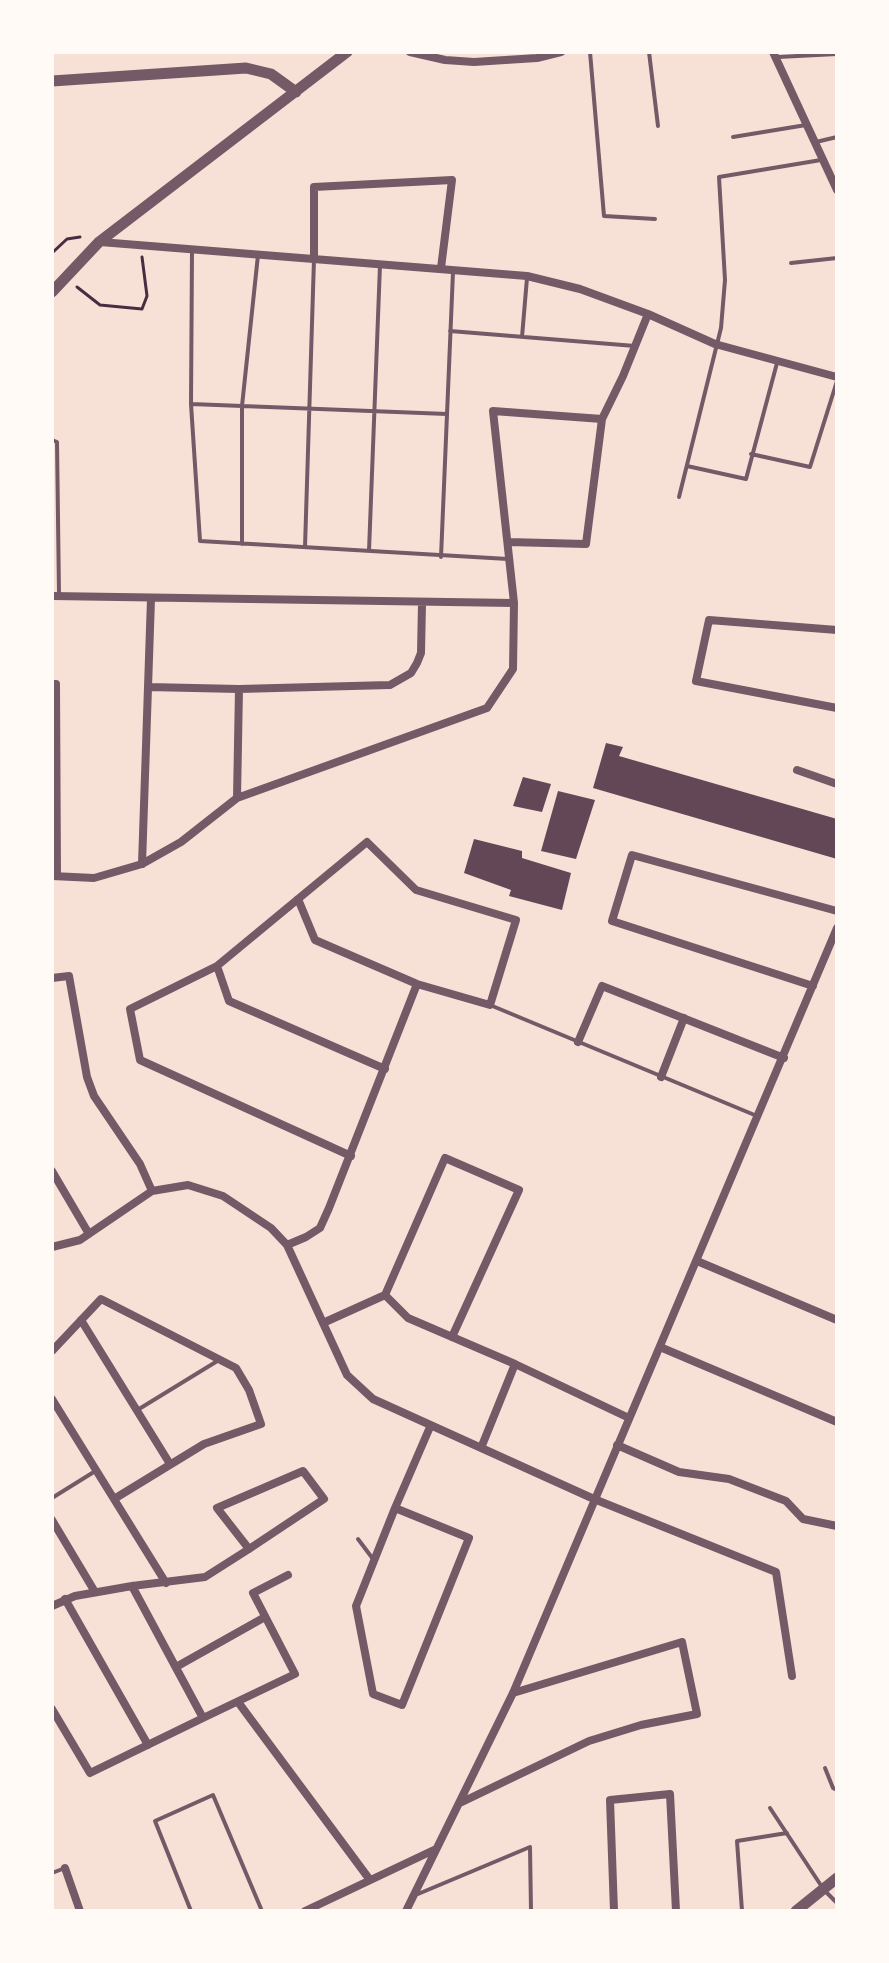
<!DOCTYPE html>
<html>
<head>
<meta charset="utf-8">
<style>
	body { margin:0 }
	#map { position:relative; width:889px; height:1963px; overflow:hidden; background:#f7e1d7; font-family:"Times New Roman",serif }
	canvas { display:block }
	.frame { position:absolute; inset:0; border:54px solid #fffaf5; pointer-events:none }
</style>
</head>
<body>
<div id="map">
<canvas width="889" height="1963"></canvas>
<div class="frame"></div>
</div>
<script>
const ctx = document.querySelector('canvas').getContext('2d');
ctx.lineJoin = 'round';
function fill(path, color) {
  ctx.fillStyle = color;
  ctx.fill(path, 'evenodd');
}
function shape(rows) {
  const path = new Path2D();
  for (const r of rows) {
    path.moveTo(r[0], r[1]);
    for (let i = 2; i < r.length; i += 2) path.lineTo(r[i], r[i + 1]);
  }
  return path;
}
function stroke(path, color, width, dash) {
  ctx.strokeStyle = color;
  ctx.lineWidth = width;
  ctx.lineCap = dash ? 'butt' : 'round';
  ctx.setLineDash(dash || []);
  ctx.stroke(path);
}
fill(shape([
	[606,743,623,747,619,756,837,819,837,859,593,788],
	[523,777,551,784,542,812,513,806],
	[558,791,595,800,576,859,541,851],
	[474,839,522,851,522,858,571,873,562,910,509,896,511,890,464,873]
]), '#644757');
stroke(shape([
	[52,253,67,239,80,237],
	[77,287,100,305,142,309,147,296,142,257]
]), '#4a2c40', 3);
stroke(shape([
	[590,52,604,216,655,219],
	[649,52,658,126],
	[778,57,837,54],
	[733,137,806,125],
	[816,142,837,137],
	[192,250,191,404,200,541,508,559],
	[791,263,837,258],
	[450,331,635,346],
	[522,337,527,278],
	[191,404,447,414],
	[52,440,57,442,59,594],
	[751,454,810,467,837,381],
	[687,466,746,479,777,363],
	[679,497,721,328,725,280,719,177,821,160],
	[242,544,242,406,258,255],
	[305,547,314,259],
	[369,551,380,265],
	[441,557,453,272],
	[490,1005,757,1116],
	[139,1409,219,1360],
	[52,1498,97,1470],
	[358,1539,373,1559],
	[825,1768,833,1788,837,1790],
	[770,1808,824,1890,837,1903],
	[52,1873,65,1868],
	[418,1894,530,1847,531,1911],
	[191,1911,155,1821,213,1795,262,1911],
	[742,1911,737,1841,787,1833]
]), '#755966', 4);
stroke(shape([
	[410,52,445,60,474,62,537,58,561,52],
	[773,52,837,190],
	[100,242,527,276,580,289,648,314,715,344,837,377],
	[314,259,314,187,452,180,441,268],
	[508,542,586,544,602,419,623,376,648,314],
	[52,596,514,603],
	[837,630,709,620,696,681,837,708],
	[52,684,56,684,57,876],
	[148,687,239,689],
	[797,770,837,784],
	[237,798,239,689,390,685,411,673,417,663,421,653,422,603],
	[142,864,151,599],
	[52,876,94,878,142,864,181,842,237,798,487,708,513,669,514,603,493,411,602,419],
	[298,899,315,940,417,984,490,1005,516,920,416,890,367,842,217,966,130,1009,140,1060,351,1156],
	[217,966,229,1001,385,1069],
	[52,978,69,976,87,1077,94,1096,140,1164,152,1191],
	[813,986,612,921,632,855,837,911],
	[578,1042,602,986,784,1058],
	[661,1077,684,1018],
	[52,1171,89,1234],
	[287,1245,306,1237,320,1228,329,1208,417,984],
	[52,1247,80,1240,152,1191,188,1185,223,1196,271,1228,287,1245,347,1375,373,1399,594,1499,776,1572,792,1676],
	[697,1261,837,1320],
	[385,1295,408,1318,515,1364,481,1448],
	[81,1320,170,1464],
	[323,1323,385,1295,445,1158,519,1190,452,1337],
	[660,1347,837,1422],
	[52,1351,101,1299,236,1368,249,1390,261,1424,204,1444,114,1499],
	[515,1364,629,1418],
	[52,1399,166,1583],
	[617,1445,679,1472,729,1479,786,1501,803,1519,837,1526],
	[395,1508,469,1538,402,1705,373,1694,356,1606,395,1508,430,1427],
	[52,1520,95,1592],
	[65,1599,148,1745],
	[52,1606,75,1596,132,1586,205,1577,249,1549,324,1499,303,1471,217,1508,249,1549],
	[176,1667,265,1617],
	[238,1702,370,1880],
	[52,1709,90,1773,203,1718,132,1586],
	[203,1718,295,1674,253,1593,288,1575],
	[462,1802,589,1741,641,1725,697,1714,682,1642,513,1693],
	[65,1868,80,1911],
	[305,1911,436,1849],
	[406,1911,513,1693,837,928],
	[614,1911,610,1800,670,1794,676,1911]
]), '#755966', 8);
stroke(shape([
	[52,81,246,68,271,74,296,92],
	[52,292,99,242,347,52],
	[796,1911,837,1878]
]), '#755966', 11);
</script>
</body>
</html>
